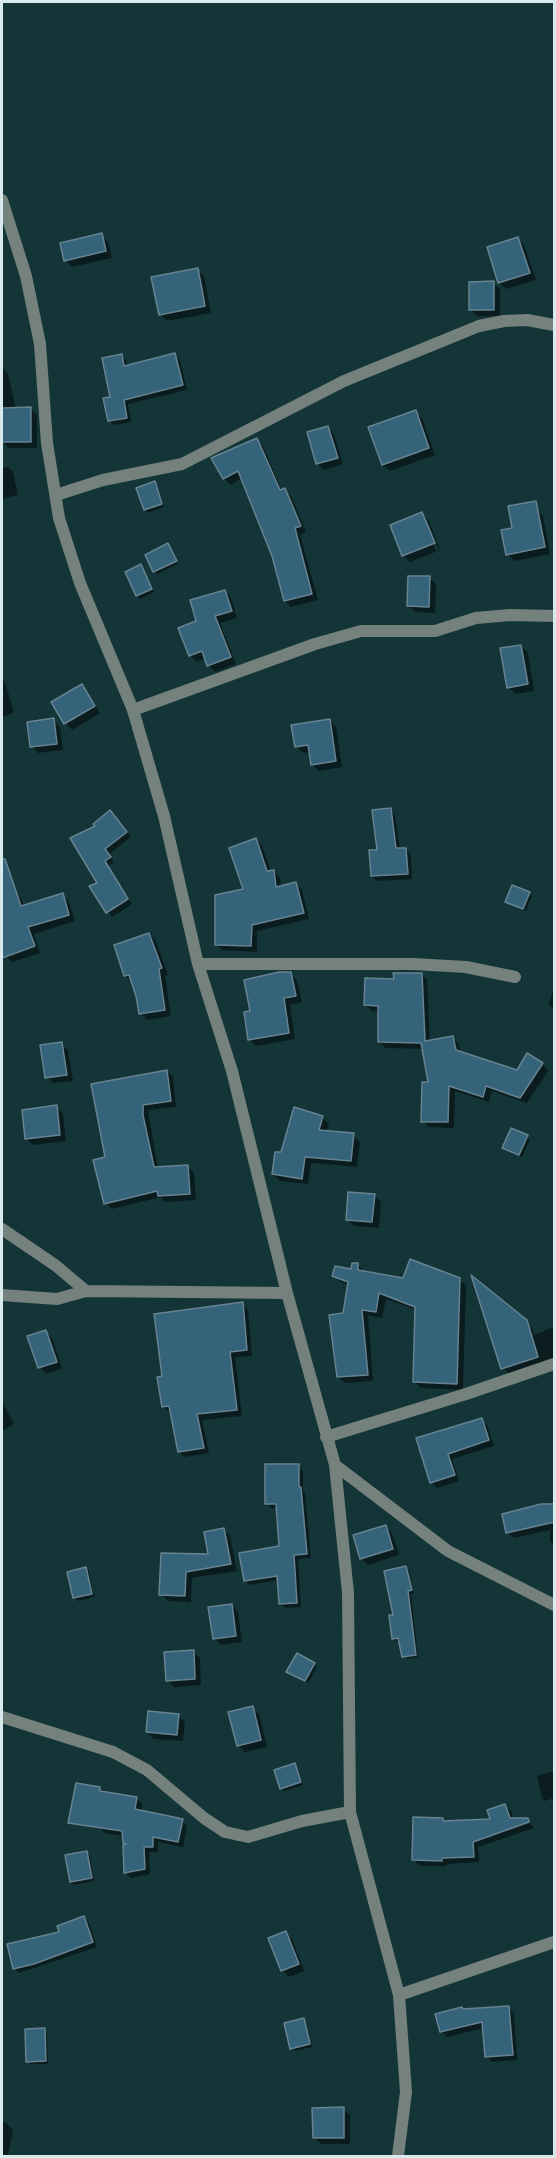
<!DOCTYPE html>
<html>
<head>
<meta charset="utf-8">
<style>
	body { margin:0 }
	#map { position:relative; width:556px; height:2158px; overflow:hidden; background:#143537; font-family:"Roboto Condensed",sans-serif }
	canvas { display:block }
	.frame { position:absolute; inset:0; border:3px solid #d8eaeb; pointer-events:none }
</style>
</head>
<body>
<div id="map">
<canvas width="556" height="2158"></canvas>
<div class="frame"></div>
</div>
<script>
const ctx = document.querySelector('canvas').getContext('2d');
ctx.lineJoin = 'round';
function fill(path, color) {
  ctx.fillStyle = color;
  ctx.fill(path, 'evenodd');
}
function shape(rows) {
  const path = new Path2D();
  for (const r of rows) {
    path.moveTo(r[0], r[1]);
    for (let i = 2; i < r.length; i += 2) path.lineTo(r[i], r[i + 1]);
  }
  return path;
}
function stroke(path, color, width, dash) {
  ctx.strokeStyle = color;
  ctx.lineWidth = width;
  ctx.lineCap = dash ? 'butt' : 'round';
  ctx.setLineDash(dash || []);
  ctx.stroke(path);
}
fill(shape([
	[101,235,108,242,112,258,72,267,65,260],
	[518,238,524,245,536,280,506,289,500,283,489,248],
	[197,270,204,276,211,313,167,321,160,314],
	[493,283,500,289,500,316,477,316,471,310],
	[121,355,126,360,128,366,175,355,180,360,187,390,128,404,131,422,114,425,109,420,112,398],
	[2,367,8,374,16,409,31,409,37,415,37,448,8,448,2,441],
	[415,412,422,418,435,455,390,471,383,465,370,428],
	[328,428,334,434,343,464,324,470,318,463],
	[257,440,263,446,282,491,285,490,291,496,306,532,300,535,318,600,291,607,285,601,273,556,242,478,230,485,224,478],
	[8,467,13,472,18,495,2,499,2,468],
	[154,483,157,486,164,507,148,513,145,510],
	[536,509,543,516,550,554,514,561,508,554,514,529],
	[422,514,429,521,440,550,410,562,403,555],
	[424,520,427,520,439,550,436,551],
	[168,545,178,564,157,574,147,556],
	[141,566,154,592,140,599,127,573],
	[429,578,436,584,435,613,415,612,409,606],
	[225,591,231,598,237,618,220,623,236,664,215,672,209,665,206,658,197,662,190,655,198,622],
	[521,646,528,653,534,691,515,694,508,687],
	[2,679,5,682,14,713,2,717],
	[82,686,88,692,100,713,72,730,66,723,53,702],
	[54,720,60,727,63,750,38,753,32,747],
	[330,721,336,727,342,767,319,771,312,764,311,752,303,753,296,746],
	[390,809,395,815,400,850,406,849,411,855,412,879,377,881,372,876],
	[115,817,131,837,109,854,114,862,108,866,132,904,112,917,92,887,99,884,72,839],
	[256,840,262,846,271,872,274,871,280,878,281,887,296,884,302,890,309,919,257,931,257,952,222,950,216,944,245,890],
	[16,893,22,900,24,906,63,895,69,902,75,921,34,934,40,953,12,962,6,956,2,944,2,898],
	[529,893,532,896,526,911,507,902],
	[149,934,156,941,168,975,165,976,171,1016,147,1020,141,1013,138,995,132,982,125,975],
	[291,974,297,981,302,1002,290,1005,295,1039,256,1046,249,1039,252,1012],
	[421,974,427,980,430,1042,452,1038,459,1044,460,1053,517,1071,542,1064,548,1071,527,1103,492,1091,489,1102,455,1091,454,1128,429,1127,423,1121,430,1083,423,1049,385,1048,379,1042,380,1011,372,1011,365,1004,395,980],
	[554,987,554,1010,549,1004],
	[61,1044,68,1050,73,1081,53,1083,47,1077],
	[167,1071,173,1077,176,1107,148,1110,158,1169,188,1167,194,1173,196,1200,165,1202,161,1197,112,1209,106,1203,107,1158,92,1085],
	[56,1107,63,1114,66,1141,33,1145,26,1138],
	[322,1117,329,1124,326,1132,353,1135,360,1142,357,1167,311,1163,308,1184,280,1181,273,1174,282,1154],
	[527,1137,530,1140,522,1157,504,1148],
	[374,1195,381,1202,379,1228,354,1226,347,1219],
	[357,1264,364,1271,404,1280,459,1279,466,1286,463,1390,421,1388,415,1382,417,1310,386,1299,382,1318,368,1315,373,1381,345,1383,338,1377,344,1315,349,1285,341,1282,334,1275,352,1271],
	[242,1304,248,1310,252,1356,235,1357,242,1416,202,1420,209,1453,185,1457,179,1452,172,1412,169,1412,163,1407,163,1377],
	[526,1321,532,1328,534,1335,554,1327,554,1358,509,1374,503,1368],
	[45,1331,52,1338,62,1369,46,1374,40,1367],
	[2,1401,14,1424,2,1431],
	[481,1419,487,1425,494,1446,452,1459,459,1481,437,1488,431,1482,418,1439],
	[298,1466,303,1471,303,1491,305,1493,311,1558,298,1559,301,1607,285,1608,281,1604,279,1580,250,1585,245,1580,281,1548,277,1508,271,1508,267,1503],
	[554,1506,554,1546,550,1541,550,1530,514,1538,508,1532],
	[385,1527,392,1533,399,1555,368,1565,361,1558],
	[224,1530,230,1536,237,1571,192,1578,191,1602,168,1601,161,1594,162,1554,210,1556],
	[406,1568,409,1571,414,1593,411,1594,418,1657,407,1659,404,1656,400,1641,396,1641,393,1638,395,1616],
	[86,1569,89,1572,94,1597,78,1601,75,1598],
	[231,1605,238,1612,242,1642,221,1645,214,1638],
	[193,1652,200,1658,201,1685,174,1687,167,1680],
	[314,1664,317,1667,308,1683,291,1674],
	[252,1708,259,1714,267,1747,245,1752,238,1745],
	[178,1716,185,1722,183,1741,154,1739,147,1732],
	[295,1765,298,1768,303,1785,284,1791,281,1788],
	[554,1771,554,1798,545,1801,542,1798,537,1776],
	[100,1789,105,1794,136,1798,142,1804,141,1812,182,1820,187,1826,183,1847,158,1842,158,1852,149,1852,150,1874,131,1878,125,1872,127,1846,124,1842,124,1836,105,1833,99,1827],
	[505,1806,511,1811,514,1820,527,1819,534,1828,478,1847,479,1862,447,1864,447,1866,420,1866,414,1860,442,1819,445,1822,492,1820],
	[87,1853,90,1856,94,1881,74,1885,71,1882],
	[84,1918,89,1923,97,1947,19,1973,14,1968],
	[286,1933,292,1939,304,1971,289,1977,282,1970],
	[509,2008,514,2014,517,2060,492,2062,486,2056,484,2028,447,2037,441,2031,464,2010],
	[303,2020,306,2023,312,2047,295,2051,292,2048],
	[44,2030,47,2033,48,2064,31,2064,28,2061],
	[343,2109,350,2115,350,2144,321,2144,315,2138],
	[2,2122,6,2123,13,2130,8,2156,2,2154]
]), '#0007');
const building = shape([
	[102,233,106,251,64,261,60,243,102,233],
	[518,237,530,273,498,283,487,247,518,237],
	[198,268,205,306,159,315,151,277,198,268],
	[494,281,494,310,469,310,469,282,494,281],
	[175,353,183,385,124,400,127,418,108,421,103,398,110,397,102,358,122,354,124,366,175,353],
	[31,407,31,442,2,442,2,408,31,407],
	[416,410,429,448,382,465,368,427,416,410],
	[328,426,338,458,316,464,307,432,328,426],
	[257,438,280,490,285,488,301,526,295,528,312,594,284,601,272,556,238,471,223,479,211,458,257,438],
	[155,481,162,504,144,510,136,488,155,481],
	[536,501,545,547,506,555,501,530,512,528,508,506,536,501],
	[422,512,435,543,402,556,390,525,422,512],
	[168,543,177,561,153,572,145,555,168,543],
	[141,564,152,589,136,596,125,572,141,564],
	[408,576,430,576,429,607,407,606,408,576],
	[225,590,232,611,215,616,231,657,207,666,202,651,189,656,178,628,196,621,190,600,225,590],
	[521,645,528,684,507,688,500,648,521,645],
	[82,684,95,706,64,724,51,702,82,684],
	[54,718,57,744,30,747,27,722,54,718],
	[330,719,336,761,311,765,308,745,295,747,291,725,330,719],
	[391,808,396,848,406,848,408,874,371,876,369,850,377,850,372,810,391,808],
	[110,810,127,832,105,849,111,857,105,861,128,899,106,913,89,886,97,883,70,838,95,826,93,824,110,810],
	[256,838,267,871,274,870,276,887,296,882,304,913,252,925,251,946,215,945,215,895,243,889,229,848,256,838],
	[2,859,5,859,21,906,63,893,69,915,28,927,35,946,2,958,2,859],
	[512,885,530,892,523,909,505,902,512,885],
	[149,933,162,968,159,969,165,1010,139,1014,136,996,129,975,124,976,114,945,149,933],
	[279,972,291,972,296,996,284,998,289,1033,248,1040,244,1012,250,1011,244,980,279,972],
	[393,973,422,973,425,1041,453,1036,456,1050,517,1070,527,1053,543,1063,520,1098,486,1086,483,1097,449,1086,448,1122,421,1122,422,1082,428,1082,421,1043,378,1042,378,1006,364,1005,365,978,394,979,393,973],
	[62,1042,67,1075,45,1078,40,1045,62,1042],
	[167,1070,171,1101,143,1105,143,1115,154,1167,188,1165,190,1194,158,1196,157,1191,104,1204,93,1160,105,1157,91,1084,167,1070],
	[57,1105,60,1135,25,1139,22,1110,57,1105],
	[294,1107,323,1116,319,1130,354,1133,351,1161,305,1157,302,1179,272,1174,275,1152,281,1152,294,1107],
	[511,1128,528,1135,519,1155,502,1148,511,1128],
	[348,1192,375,1194,372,1222,346,1220,348,1192],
	[410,1259,460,1278,457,1384,413,1382,415,1307,379,1293,376,1312,362,1310,368,1375,337,1377,329,1315,343,1313,348,1282,332,1276,335,1266,351,1269,352,1263,358,1263,358,1270,403,1278,410,1259],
	[471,1275,527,1320,538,1357,501,1369,471,1275],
	[243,1302,247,1350,230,1352,237,1410,197,1414,204,1448,178,1452,169,1406,162,1407,157,1377,162,1376,154,1314,243,1302],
	[46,1330,57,1362,38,1368,27,1336,46,1330],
	[482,1418,489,1440,448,1454,455,1475,430,1483,416,1438,482,1418],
	[265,1464,299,1464,299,1487,301,1487,307,1554,294,1555,297,1603,279,1604,277,1576,244,1581,239,1553,279,1546,276,1504,265,1504,265,1464],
	[541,1504,555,1504,555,1522,506,1533,502,1514,541,1504],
	[386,1525,393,1549,360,1559,353,1535,386,1525],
	[224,1528,231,1564,186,1572,185,1596,159,1595,161,1553,208,1554,204,1532,224,1528],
	[406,1566,412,1590,408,1591,416,1655,402,1657,398,1638,392,1639,389,1615,393,1615,384,1571,406,1566],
	[86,1567,92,1594,73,1598,67,1572,86,1567],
	[232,1604,236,1636,213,1639,208,1607,232,1604],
	[194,1650,195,1679,166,1681,164,1652,194,1650],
	[297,1653,315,1663,305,1681,286,1672,297,1653],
	[253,1706,261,1740,237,1746,228,1712,253,1706],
	[148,1711,179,1714,177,1735,146,1732,148,1711],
	[295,1763,301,1782,280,1789,274,1770,295,1763],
	[76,1783,100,1787,100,1791,137,1797,135,1809,183,1819,178,1842,153,1837,153,1847,144,1847,145,1869,124,1873,123,1845,126,1844,123,1843,122,1831,68,1823,76,1783],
	[505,1804,510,1818,528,1818,529,1822,473,1842,474,1857,442,1858,442,1861,412,1860,413,1817,443,1818,443,1821,490,1819,487,1810,505,1804],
	[87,1851,92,1878,70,1882,65,1855,87,1851],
	[84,1916,93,1942,34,1964,13,1969,7,1944,59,1932,57,1926,84,1916],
	[286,1931,299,1964,281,1971,268,1938,286,1931],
	[509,2006,513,2055,485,2057,482,2022,440,2032,435,2014,462,2007,463,2009,509,2006],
	[304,2018,310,2044,290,2049,284,2023,304,2018],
	[45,2028,46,2061,26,2062,25,2029,45,2028],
	[344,2107,344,2138,313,2138,312,2108,344,2107]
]);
fill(building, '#35637a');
stroke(building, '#678291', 1.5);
stroke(shape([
	[2,200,26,276,40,344,47,443,59,518,80,583,133,710,164,816,198,964,232,1071,287,1293,335,1465,348,1593,350,1812,399,1995,406,2092,398,2156],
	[56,495,103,480,182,464,344,381,479,326,504,321,527,320,554,325],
	[133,710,315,644,361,631,435,631,476,618,510,615,554,616],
	[198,964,413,964,466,967,515,977],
	[2,1229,55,1265,86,1291,287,1293],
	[2,1295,57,1299,86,1291],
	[326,1437,466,1394,554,1364],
	[335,1465,448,1551,554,1605],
	[2,1717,113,1752,147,1770,204,1818,225,1832,248,1837,302,1821,350,1812],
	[399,1995,554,1942]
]), '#74817c', 12);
</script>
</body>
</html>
